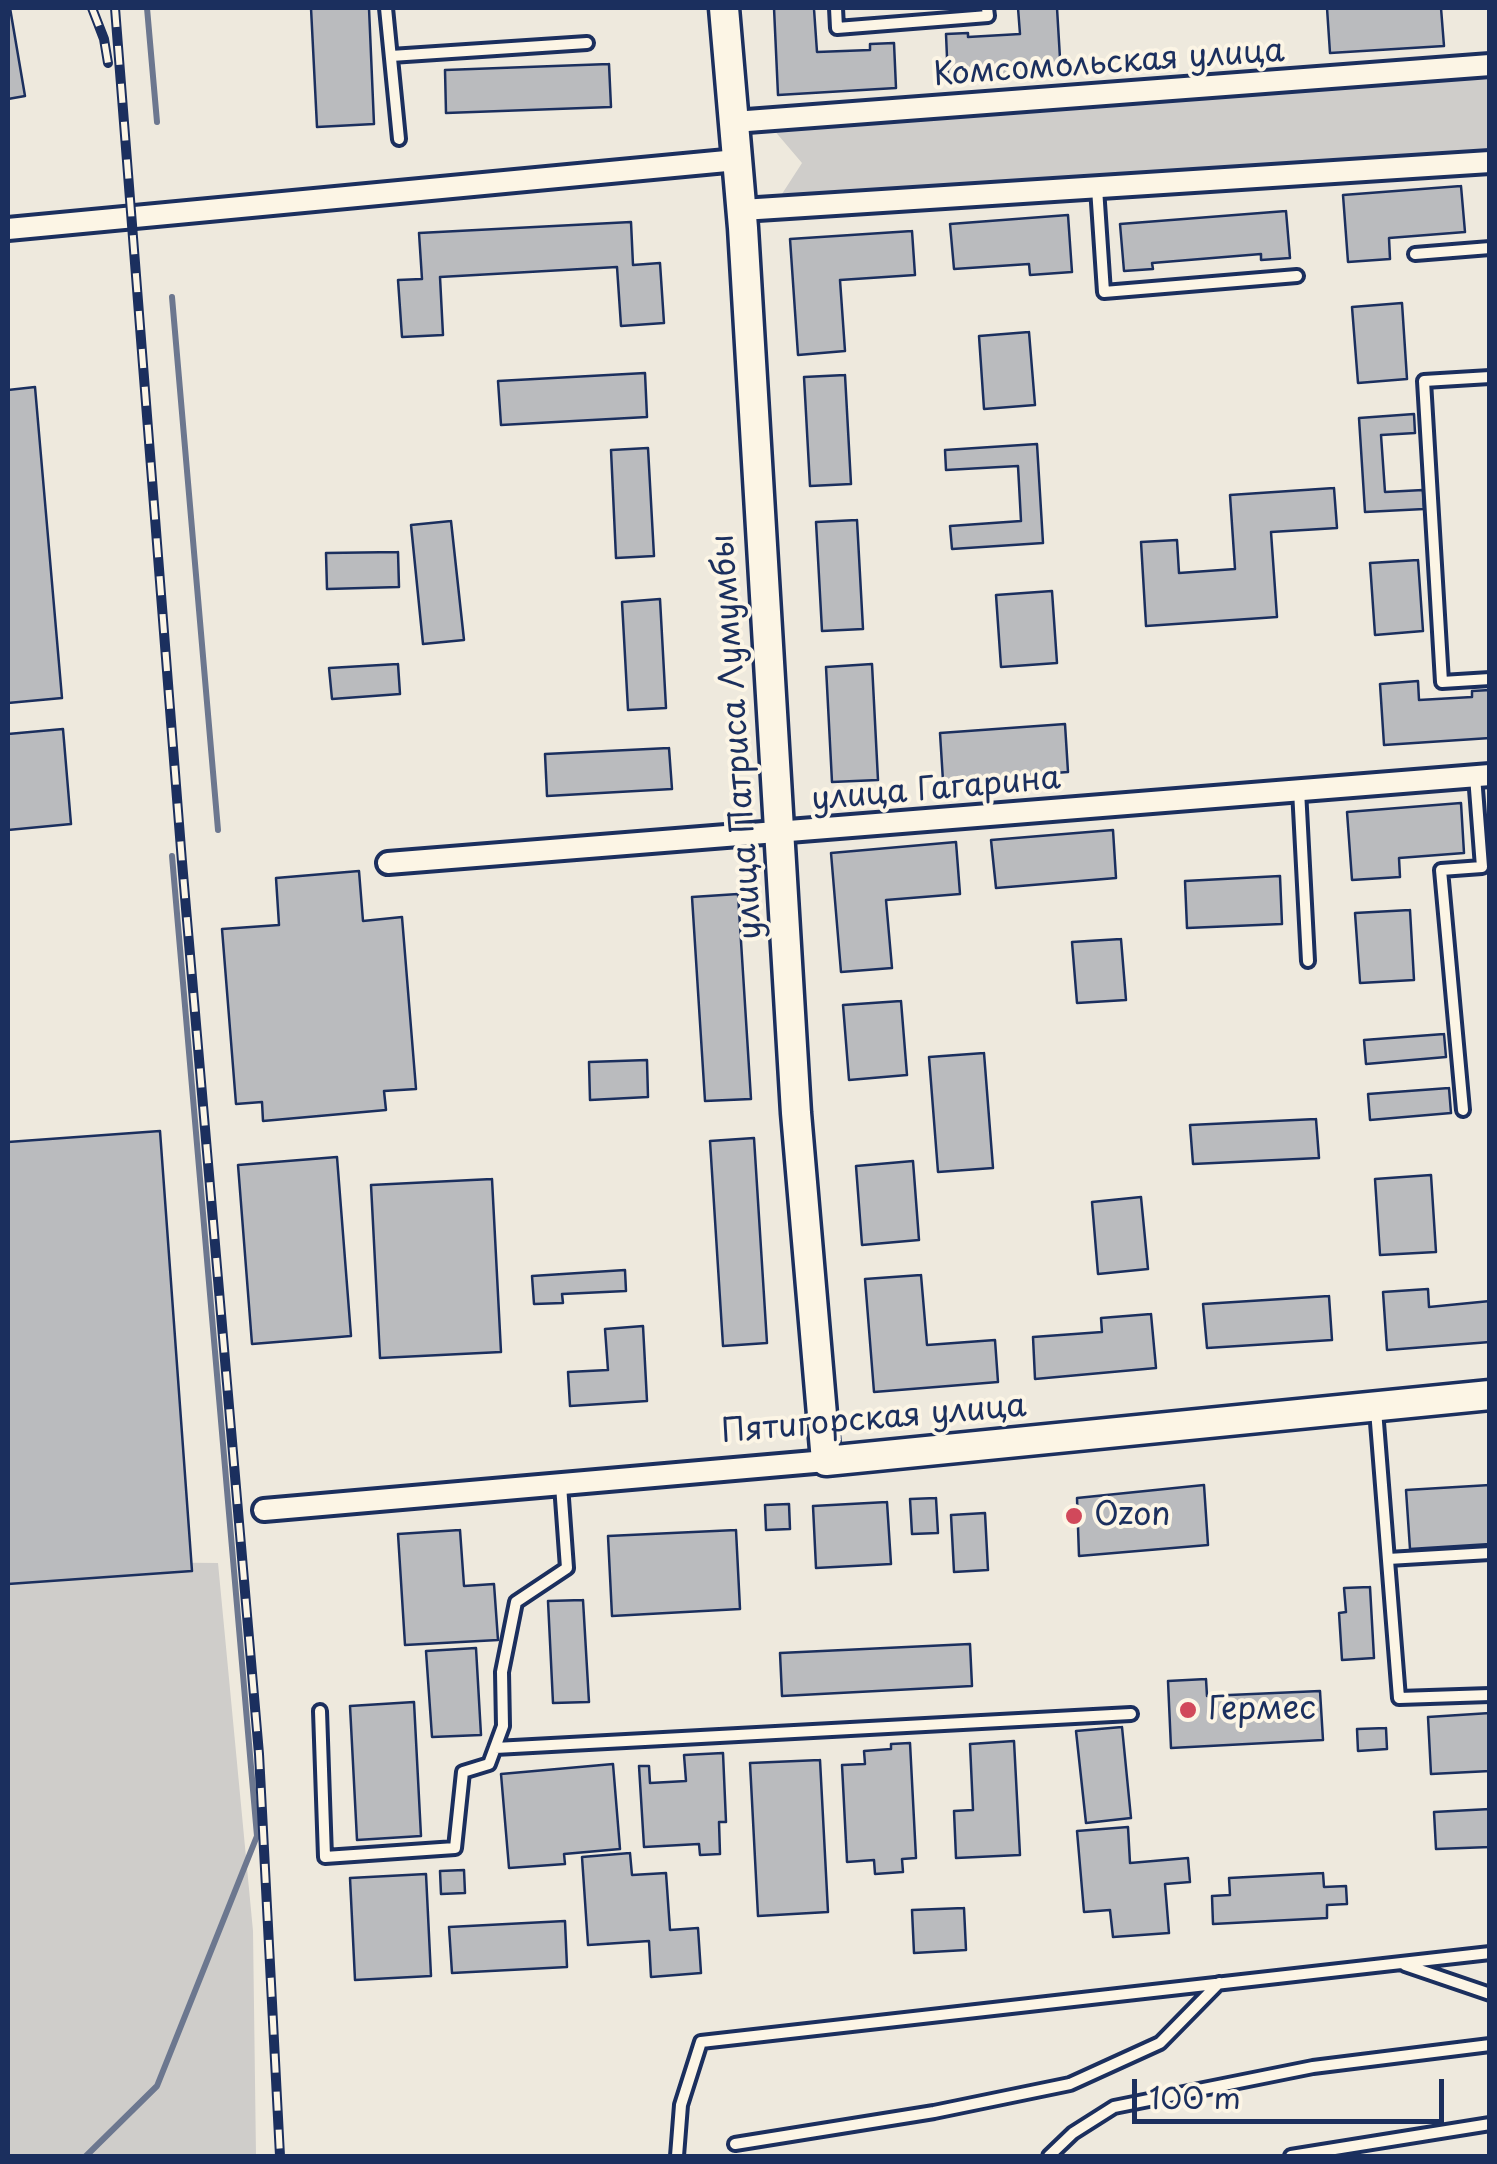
<!DOCTYPE html>
<html>
<head>
<meta charset="utf-8">
<style>
	body { margin:0 }
	#map { position:relative; width:1497px; height:2164px; overflow:hidden; background:#eee9dd; font-family:"Playpen Sans",sans-serif }
	canvas { display:block }
	.frame { position:absolute; inset:0; border:10px solid #1b2f5e; pointer-events:none }
	.scale { position:absolute; left:1132px; top:2079px; width:312px; height:45px; box-sizing:border-box; border:5px solid #1b2f5e; border-top:0; padding-left:12px; font-size:30px; line-height:35px; white-space:nowrap; color:#1b2f5e; -webkit-text-stroke:8px #fcf5e5; paint-order:stroke }
</style>
</head>
<body>
<div id="map">
<canvas width="1497" height="2164"></canvas>
<div class="frame"></div>
<div class="scale">100 m</div>
</div>
<script>
const ctx = document.querySelector('canvas').getContext('2d');
ctx.lineJoin = 'round';
function fill(path, color) {
  ctx.fillStyle = color;
  ctx.fill(path, 'evenodd');
}
function shape(rows) {
  const path = new Path2D();
  for (const r of rows) {
    path.moveTo(r[0], r[1]);
    for (let i = 2; i < r.length; i += 2) path.lineTo(r[i], r[i + 1]);
  }
  return path;
}
function stroke(path, color, width, dash) {
  ctx.strokeStyle = color;
  ctx.lineWidth = width;
  ctx.lineCap = dash ? 'butt' : 'round';
  ctx.setLineDash(dash || []);
  ctx.stroke(path);
}
function label(font, color, halo, rows, align = 'center') {
  ctx.font = font + ' "Playpen Sans",sans-serif';
  ctx.lineWidth = 8;
  ctx.setLineDash([]);
  ctx.textBaseline = 'middle';
  ctx.strokeStyle = halo;
  ctx.fillStyle = color;
  for (const [text, x, y, turn = 0] of rows) {
    ctx.save();
    ctx.translate(x, y);
    ctx.rotate((+turn || 0) * Math.PI / 180);
    ctx.textAlign = isNaN(turn) ? turn : align;
    if (halo) ctx.strokeText(text, 0, 0);
    ctx.fillText(text, 0, 0);
    ctx.restore();
  }
}
fill(shape([
	[1489,74,1489,150,780,197,802,163,773,129],
	[8,1561,218,1563,253,1931,256,2156,8,2156]
]), '#cfcdca');
stroke(shape([
	[147,8,157,122],
	[172,297,218,830],
	[86,2156,157,2086,257,1836,172,856]
]), '#6c778f', 6);
const building = shape([
	[8,8,10,8,25,96,8,99,8,8],
	[311,8,369,8,374,124,317,127,311,8],
	[774,8,819,8,814,9,817,52,870,50,870,44,894,43,896,88,778,95,774,8],
	[1018,8,1057,8,1061,75,948,81,946,34,968,33,968,37,1020,34,1018,8],
	[1327,8,1441,8,1444,46,1330,53,1327,8],
	[609,64,611,107,446,113,445,70,609,64],
	[1461,186,1465,232,1389,238,1390,259,1348,262,1343,195,1461,186],
	[1286,211,1290,258,1261,260,1261,254,1152,263,1153,269,1124,271,1120,224,1286,211],
	[1068,215,1072,272,1030,275,1029,264,954,269,950,224,1068,215],
	[631,222,633,265,660,263,664,323,621,326,617,267,440,277,443,335,402,337,398,280,422,279,419,233,631,222],
	[912,231,915,275,840,280,845,351,798,355,790,239,912,231],
	[1402,303,1407,379,1358,383,1352,307,1402,303],
	[1029,332,1035,405,984,409,979,336,1029,332],
	[645,373,647,417,501,425,498,381,645,373],
	[845,375,851,484,810,486,804,377,845,375],
	[35,387,62,698,8,703,8,390,35,387],
	[1414,414,1415,433,1381,435,1385,492,1423,490,1424,509,1365,512,1359,418,1414,414],
	[1037,444,1043,543,952,549,950,526,1021,521,1018,466,946,470,945,450,1037,444],
	[648,448,654,556,616,558,611,450,648,448],
	[1334,488,1337,528,1271,532,1277,617,1146,626,1141,542,1177,540,1179,573,1235,569,1230,495,1334,488],
	[857,520,863,629,822,631,816,522,857,520],
	[451,521,464,640,423,644,411,525,451,521],
	[398,552,399,587,327,589,326,553,398,552],
	[1418,560,1423,631,1375,635,1370,563,1418,560],
	[1052,591,1057,663,1001,667,996,595,1052,591],
	[660,599,666,708,628,710,622,602,660,599],
	[398,664,400,694,332,699,329,668,398,664],
	[872,664,878,780,832,782,826,667,872,664],
	[1418,681,1419,700,1472,697,1472,691,1490,690,1490,738,1384,745,1380,684,1418,681],
	[1065,724,1068,772,943,781,940,733,1065,724],
	[63,729,71,824,8,830,8,734,63,729],
	[669,748,672,789,547,796,545,754,669,748],
	[1461,803,1464,853,1399,858,1400,877,1352,880,1347,812,1461,803],
	[1113,830,1116,878,996,888,991,840,1113,830],
	[956,842,960,894,886,900,892,968,841,972,831,853,956,842],
	[359,871,363,921,402,917,416,1089,384,1091,386,1110,263,1121,262,1102,236,1104,222,929,279,925,276,878,359,871],
	[1280,876,1282,924,1187,928,1185,881,1280,876],
	[738,894,751,1099,705,1101,692,897,738,894],
	[1410,910,1414,980,1360,983,1355,913,1410,910],
	[1121,939,1126,1000,1077,1003,1072,942,1121,939],
	[901,1001,907,1075,849,1080,843,1005,901,1001],
	[1444,1034,1446,1057,1366,1064,1364,1040,1444,1034],
	[984,1053,993,1168,938,1172,929,1057,984,1053],
	[647,1060,648,1097,590,1100,589,1062,647,1060],
	[1449,1088,1451,1113,1370,1120,1368,1094,1449,1088],
	[1316,1119,1319,1158,1193,1164,1190,1125,1316,1119],
	[160,1131,192,1571,8,1584,8,1142,160,1131],
	[754,1138,767,1343,723,1346,710,1141,754,1138],
	[337,1157,351,1336,252,1344,238,1165,337,1157],
	[913,1161,919,1240,862,1245,856,1166,913,1161],
	[1431,1175,1436,1252,1380,1255,1375,1179,1431,1175],
	[492,1179,501,1352,380,1358,371,1185,492,1179],
	[1141,1197,1148,1269,1098,1274,1092,1202,1141,1197],
	[625,1270,626,1291,562,1294,563,1303,534,1304,532,1276,625,1270],
	[921,1275,927,1345,995,1340,998,1382,874,1392,865,1279,921,1275],
	[1428,1289,1429,1307,1490,1301,1490,1342,1387,1350,1383,1292,1428,1289],
	[1329,1296,1332,1340,1207,1348,1203,1304,1329,1296],
	[1151,1314,1156,1368,1035,1379,1033,1337,1102,1332,1101,1318,1151,1314],
	[643,1326,647,1401,570,1406,568,1372,608,1370,605,1329,643,1326],
	[1204,1485,1208,1545,1079,1556,1077,1498,1204,1485],
	[1490,1485,1490,1544,1410,1549,1406,1490,1490,1485],
	[936,1498,938,1533,912,1534,910,1499,936,1498],
	[887,1502,891,1564,816,1568,813,1506,887,1502],
	[789,1504,790,1529,766,1530,765,1505,789,1504],
	[985,1513,988,1570,954,1572,951,1515,985,1513],
	[460,1530,464,1586,494,1584,498,1640,405,1645,398,1534,460,1530],
	[736,1530,740,1609,612,1616,608,1536,736,1530],
	[1370,1587,1374,1658,1342,1660,1339,1613,1346,1612,1344,1588,1370,1587],
	[583,1600,589,1702,553,1703,548,1601,583,1600],
	[970,1644,972,1686,782,1696,780,1653,970,1644],
	[476,1648,481,1735,432,1737,426,1651,476,1648],
	[1206,1679,1207,1696,1320,1691,1323,1740,1171,1748,1168,1681,1206,1679],
	[414,1702,421,1836,357,1840,350,1706,414,1702],
	[1490,1713,1490,1771,1431,1774,1428,1717,1490,1713],
	[1122,1727,1131,1818,1086,1823,1076,1731,1122,1727],
	[1386,1728,1387,1749,1358,1751,1357,1729,1386,1728],
	[1014,1741,1020,1855,956,1858,954,1811,973,1810,970,1744,1014,1741],
	[910,1743,916,1858,902,1859,903,1872,875,1874,874,1860,847,1862,842,1765,865,1764,864,1751,891,1749,891,1744,910,1743],
	[723,1753,726,1822,719,1822,720,1854,700,1855,699,1844,644,1847,639,1766,649,1766,650,1783,686,1781,684,1755,723,1753],
	[820,1760,828,1912,758,1916,750,1763,820,1760],
	[613,1764,620,1849,564,1854,565,1864,509,1868,501,1774,613,1764],
	[1490,1809,1490,1847,1436,1849,1434,1812,1490,1809],
	[1128,1827,1130,1863,1188,1858,1190,1882,1165,1884,1169,1933,1113,1937,1110,1910,1084,1912,1077,1831,1128,1827],
	[630,1853,632,1875,666,1873,670,1930,698,1928,701,1973,651,1977,649,1941,588,1945,582,1857,630,1853],
	[464,1870,465,1893,441,1894,440,1871,464,1870],
	[1323,1873,1324,1887,1346,1886,1347,1904,1327,1905,1327,1918,1213,1924,1212,1896,1230,1895,1229,1878,1323,1873],
	[426,1874,431,1976,355,1980,350,1878,426,1874],
	[964,1908,966,1950,914,1953,912,1910,964,1908],
	[565,1921,567,1967,452,1973,449,1927,565,1921]
]);
fill(building, '#babbbe');
stroke(building, '#1b2f5e', 2.5);
const lane = shape([
	[386,8,399,139],
	[836,8,837,28,988,16,987,8],
	[391,56,587,43],
	[1097,188,1104,292,1297,276],
	[1415,254,1490,248],
	[1490,377,1424,381,1442,682,1490,679],
	[1299,790,1308,961],
	[1463,1110,1441,870,1482,867,1475,776],
	[1376,1410,1399,1698,1490,1695],
	[1388,1559,1490,1553],
	[320,1711,325,1857,455,1848,463,1772,489,1764,503,1726,502,1672,516,1602,567,1568,561,1485],
	[495,1748,1131,1714],
	[1405,1965,1490,1994],
	[735,2144,934,2112,1070,2084,1160,2043,1219,1983],
	[677,2156,681,2105,701,2042,1490,1953],
	[1049,2156,1073,2133,1114,2107,1313,2067,1490,2045],
	[1291,2156,1490,2124]
]);
const street = shape([
	[734,122,1490,65],
	[742,210,1490,162],
	[8,229,737,160],
	[388,863,1490,775],
	[264,1510,826,1461]
]);
const secondary = shape([
	[724,8,743,228,796,1113,826,1461,1490,1395]
]);
stroke(lane, '#1b2f5e', 18);
stroke(street, '#1b2f5e', 28);
stroke(secondary, '#1b2f5e', 35);
stroke(lane, '#fcf5e5', 10);
stroke(street, '#fcf5e5', 20);
stroke(secondary, '#fcf5e5', 28);
const rail = shape([
	[92,8,104,39,108,63],
	[115,8,182,862,259,1754,280,2156]
]);
stroke(rail, '#1b2f5e', 10);
stroke(rail, '#fcf5e5', 6, [19]);
for (const [x, y, r, color] of [
	[1074,1516,10,"#d1495b"],
	[1188,1710,10,"#d1495b"]
]) {
  const dot = new Path2D();
  dot.arc(x, y, r, 0, 2 * Math.PI);
  ctx.fillStyle = color;
  ctx.fill(dot);
  stroke(dot, '#fcf5e5', 4);
}
label('32px', '#1b2f5e', '#fcf5e5', [
	["Комсомольская улица",1109,64,-4],
	["улица Патриса Лумумбы",738,737,-94],
	["улица Гагарина",936,790,-5],
	["Пятигорская улица",874,1420,-5]
]);
label('32px', '#1b2f5e', '#fcf5e5', [
	["Ozon",1094,1516],
	["Гермес",1208,1710]
], 'left');
</script>
</body>
</html>
